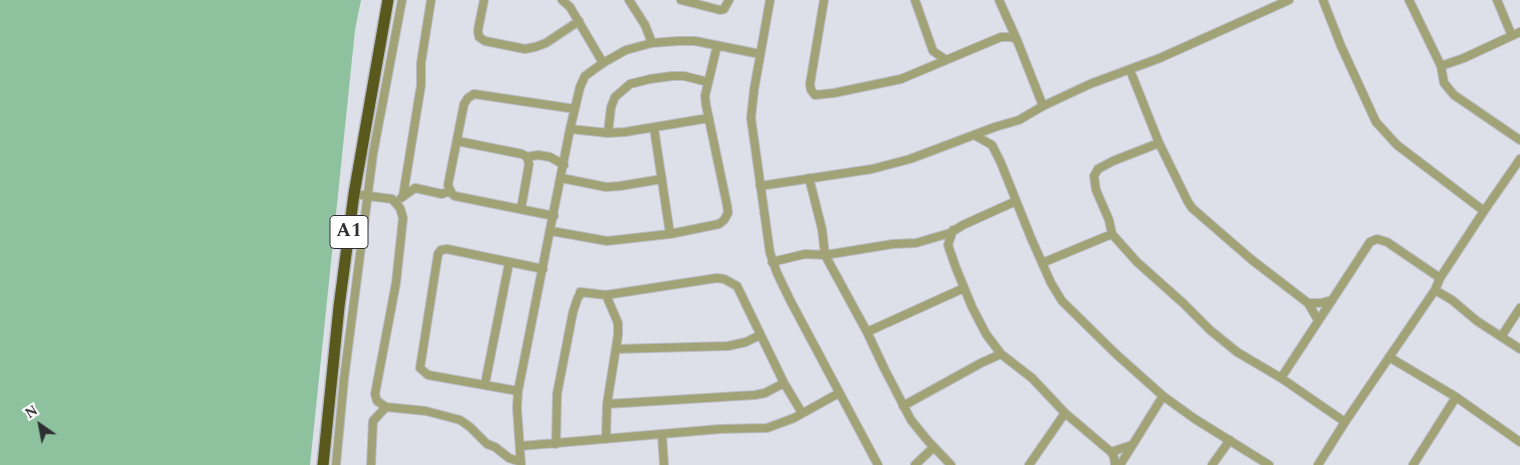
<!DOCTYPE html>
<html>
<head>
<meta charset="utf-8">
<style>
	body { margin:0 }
	#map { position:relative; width:1520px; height:465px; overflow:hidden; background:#dde0e8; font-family:Spectral,serif }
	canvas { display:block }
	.north { position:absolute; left:15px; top:400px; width:50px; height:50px; -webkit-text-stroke:4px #fff; paint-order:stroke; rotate:327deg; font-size:14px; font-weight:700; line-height:20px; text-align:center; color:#2e2f32 }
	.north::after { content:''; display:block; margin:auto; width:18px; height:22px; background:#2e2f32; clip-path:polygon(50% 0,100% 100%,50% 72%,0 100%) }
</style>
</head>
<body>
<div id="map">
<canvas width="1520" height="465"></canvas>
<div class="north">N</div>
</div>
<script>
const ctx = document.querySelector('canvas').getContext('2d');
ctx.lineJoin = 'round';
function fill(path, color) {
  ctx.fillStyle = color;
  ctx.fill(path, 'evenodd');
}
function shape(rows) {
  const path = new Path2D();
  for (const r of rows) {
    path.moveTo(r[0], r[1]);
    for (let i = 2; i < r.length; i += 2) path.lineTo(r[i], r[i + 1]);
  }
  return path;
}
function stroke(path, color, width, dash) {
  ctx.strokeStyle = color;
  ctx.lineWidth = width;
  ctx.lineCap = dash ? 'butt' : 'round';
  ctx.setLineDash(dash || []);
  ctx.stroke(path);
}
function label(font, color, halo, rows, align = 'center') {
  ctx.font = font + ' Spectral,serif';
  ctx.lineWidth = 4;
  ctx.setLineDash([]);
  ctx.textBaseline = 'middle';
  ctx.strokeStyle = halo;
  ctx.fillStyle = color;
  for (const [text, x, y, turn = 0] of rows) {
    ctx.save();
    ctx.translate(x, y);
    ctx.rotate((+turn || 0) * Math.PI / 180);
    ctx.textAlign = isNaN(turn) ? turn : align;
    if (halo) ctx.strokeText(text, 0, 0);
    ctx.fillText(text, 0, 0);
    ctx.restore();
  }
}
fill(shape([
	[0,0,361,0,355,30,310,465,0,465]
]), '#8ec19e');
const minor = shape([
	[484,0,478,30,479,37,485,41,525,49,535,47,546,43,579,21],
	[562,0,570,7,603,63],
	[629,0,645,25,652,43],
	[681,0,720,10,724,9,729,0],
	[770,0,754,90,751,118,770,253,777,273,790,300,878,465],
	[824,0,810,84,811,90,815,95,834,93,901,79,1001,37,1012,37,1017,40],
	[915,0,933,51,946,60],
	[999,0,1017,40,1043,106],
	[1323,0,1341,46,1376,122,1397,145,1484,211],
	[1409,0,1441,66,1444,83,1454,95,1520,140],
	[1497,0,1512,36],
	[1441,66,1464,58,1520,32],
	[1130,70,1159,143,1188,202,1192,208,1252,260,1308,303,1318,320],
	[654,128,670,234],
	[570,129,608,133,625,132,709,118],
	[608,133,611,107,615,97,630,84,650,79,672,76,684,76,708,82],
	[974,135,992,145,1001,163,1031,238,1051,283,1062,301,1116,354,1163,396,1195,419,1269,465],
	[457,141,522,154,527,157,529,164,521,209],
	[1159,143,1113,161,1098,169,1094,176,1096,190,1109,220,1112,234,1137,262,1183,303,1210,330,1237,352,1281,378,1345,422],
	[527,157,538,155,550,157,564,165],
	[561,178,606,187,620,186,662,179],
	[809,178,822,229,825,255,867,332,884,368,911,420,928,441,951,465],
	[760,186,872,169,910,159,995,127,1019,120,1043,106,1090,84,1160,58,1289,0],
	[354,194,392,199,400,208,403,218,396,283,375,394,377,401,386,407,426,411,460,420,470,427,487,444,495,447,509,458,521,462],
	[403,196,421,85,421,63,431,0],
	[401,198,415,188,442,194,450,191],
	[554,216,455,196,452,194,448,185,464,104,468,98,474,94,575,109],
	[953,230,948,245,956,268,972,307,986,334,1001,354,1032,378,1065,413,1111,452,1114,457,1115,465],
	[551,231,607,241,670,234,719,224,724,220,728,213,727,205,706,105,705,96,717,46],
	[772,262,805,254,825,255,893,244,916,243,950,233,963,225,1016,201],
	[1042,263,1112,234],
	[1435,290,1452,300,1477,321,1520,349],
	[1308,303,1321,303,1332,300],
	[867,332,964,288],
	[1501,337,1520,308],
	[617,349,728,346,746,342,760,335],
	[1389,357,1456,397,1520,442],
	[1281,378,1370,242,1377,239,1387,242,1440,278],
	[485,384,509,263],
	[518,391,428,375,420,368,438,254,441,250,447,249,543,269],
	[607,404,755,395,765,393,784,383],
	[903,406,981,363,1001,354],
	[662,435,664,465],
	[606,439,607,404,618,335,618,323,606,295],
	[556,444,557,394,573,312,578,297,582,293,580,292,606,295,717,278,724,279,737,286,784,383,802,413],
	[521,446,720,429,767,428,794,418,839,393],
	[1111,452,1132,445],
	[336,465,344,379,373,154,402,0],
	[371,465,373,421,386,407],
	[521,465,517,408,518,391,570,129,580,87,585,76,603,63,626,50,652,43,678,41,695,41,760,54],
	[915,465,934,447],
	[1029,465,1065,413],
	[1120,465,1163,396],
	[1212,465,1230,440],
	[1318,465,1345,422,1435,290,1440,278,1484,211,1520,159],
	[1413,465,1456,397]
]);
const highway = shape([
	[323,465,339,307,354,194,388,0]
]);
stroke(minor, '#babdc4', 10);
stroke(highway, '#babdc4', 14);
stroke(minor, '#a1a377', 8);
stroke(highway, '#59591d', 11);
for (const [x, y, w] of [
	[349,232,38]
]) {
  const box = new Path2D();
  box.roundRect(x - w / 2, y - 16.5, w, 33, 4);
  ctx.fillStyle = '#fff';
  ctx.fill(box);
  stroke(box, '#2e2f32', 1);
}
label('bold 19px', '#2e2f32', null, [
	["A1",349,232]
]);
</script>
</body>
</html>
